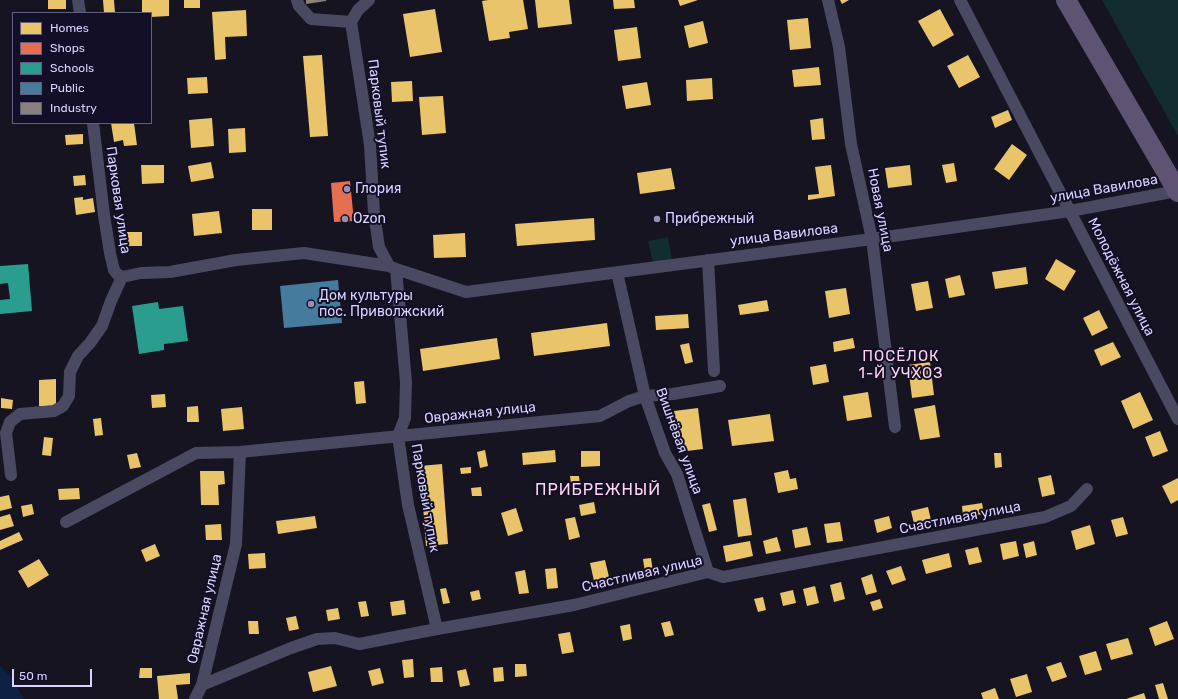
<!DOCTYPE html>
<html>
<head>
<meta charset="utf-8">
<style>
	body { margin:0 }
	#map { position:relative; width:1178px; height:699px; overflow:hidden; background:#161421; font-family:Rubik,sans-serif }
	canvas { display:block }
	.legend { position:absolute; left:12px; top:12px; width:140px; height:112px; box-sizing:border-box; background:#130f26; border:1px solid #625e7d; margin:0; padding:5px 7px; list-style:none; font-size:12px; color:#d9d4ff }
	.legend li { display:flex; align-items:center; gap:8px; height:20px }
	.legend b { width:20px; border:1px solid #625e7d }
	.scale { position:absolute; left:12px; top:669px; width:80px; height:18px; box-sizing:border-box; border:2px solid #d9d4ff; border-top:0; padding-left:5px; font-size:12px; line-height:14px; white-space:nowrap; color:#d9d4ff; -webkit-text-stroke:3px #130f26; paint-order:stroke }
</style>
</head>
<body>
<div id="map">
<canvas width="1178" height="699"></canvas>
<ul class="legend">
<li><b style="height:11px;background:#e9c46a"></b>Homes</li>
<li><b style="height:11px;background:#e76f51"></b>Shops</li>
<li><b style="height:11px;background:#2a9d8f"></b>Schools</li>
<li><b style="height:11px;background:#457b9d"></b>Public</li>
<li><b style="height:11px;background:#8a817c"></b>Industry</li>
</ul>
<div class="scale">50 m</div>
</div>
<script>
const ctx = document.querySelector('canvas').getContext('2d');
ctx.lineJoin = 'round';
function fill(path, color) {
  ctx.fillStyle = color;
  ctx.fill(path, 'evenodd');
}
function shape(rows) {
  const path = new Path2D();
  for (const r of rows) {
    path.moveTo(r[0], r[1]);
    for (let i = 2; i < r.length; i += 2) path.lineTo(r[i], r[i + 1]);
  }
  return path;
}
function stroke(path, color, width, dash) {
  ctx.strokeStyle = color;
  ctx.lineWidth = width;
  ctx.lineCap = dash ? 'butt' : 'round';
  ctx.setLineDash(dash || []);
  ctx.stroke(path);
}
function label(font, color, halo, rows, align = 'center') {
  ctx.font = font + ' Rubik,sans-serif';
  ctx.lineWidth = 4;
  ctx.setLineDash([]);
  ctx.textBaseline = 'middle';
  ctx.strokeStyle = halo;
  ctx.fillStyle = color;
  for (const [text, x, y, turn = 0] of rows) {
    ctx.save();
    ctx.translate(x, y);
    ctx.rotate((+turn || 0) * Math.PI / 180);
    ctx.textAlign = isNaN(turn) ? turn : align;
    if (halo) ctx.strokeText(text, 0, 0);
    ctx.fillText(text, 0, 0);
    ctx.restore();
  }
}
fill(shape([
	[1102,0,1178,0,1178,136],
	[668,237,672,261,653,264,648,241]
]), '#132c2d');
fill(shape([
	[0,666,10,676,24,699,0,699]
]), '#0d2144');
fill(shape([
	[48,0,66,0,66,9,48,9],
	[103,0,114,0,115,13,104,13],
	[142,0,169,0,169,16,151,17,151,13,142,13],
	[184,0,200,0,200,8,184,8],
	[488,0,523,0,528,29,509,32,510,38,489,41,482,1],
	[535,0,569,0,572,24,538,28],
	[613,0,634,0,635,8,614,9],
	[678,0,698,0,680,6],
	[840,0,849,0,842,4],
	[435,9,442,52,410,57,403,14],
	[940,9,954,35,933,47,918,21],
	[246,10,247,36,225,37,226,59,215,60,212,12],
	[808,18,811,48,790,50,787,20],
	[703,21,708,43,689,48,684,26],
	[637,27,641,58,618,61,614,30],
	[322,55,328,136,310,137,303,56],
	[968,55,980,77,959,88,947,66],
	[819,67,821,85,794,87,792,70],
	[207,77,208,93,188,94,187,78],
	[712,78,713,99,687,101,686,80],
	[412,81,413,101,392,102,391,82],
	[647,82,651,105,626,109,622,86],
	[443,96,446,133,422,135,419,97],
	[1008,110,1012,120,995,128,991,117],
	[212,118,214,146,191,148,189,120],
	[823,118,825,139,812,140,810,120],
	[111,123,134,123,137,145,124,146,123,140,114,142],
	[245,128,246,152,229,153,228,129],
	[83,134,83,144,66,145,65,135],
	[1012,144,1027,155,1009,180,994,169],
	[211,162,214,178,191,182,188,166],
	[954,163,957,181,946,183,942,165],
	[141,165,164,165,164,183,142,184],
	[831,165,835,196,808,200,808,195,819,194,815,167],
	[910,165,912,185,888,188,885,168],
	[671,168,675,189,640,194,637,173],
	[85,175,86,185,74,186,73,176],
	[83,197,83,200,93,198,95,212,76,215,74,198],
	[252,209,272,209,272,230,252,230],
	[219,211,222,233,194,236,192,214],
	[594,218,595,240,517,246,515,224],
	[127,232,142,232,142,246,128,246],
	[465,233,466,257,434,258,433,235],
	[1056,259,1076,271,1064,291,1045,279],
	[1026,267,1028,284,995,289,992,272],
	[960,275,965,295,949,298,945,279],
	[928,281,933,308,916,311,911,284],
	[846,288,850,314,829,318,825,291],
	[767,300,769,311,740,315,738,305],
	[1099,310,1108,328,1092,336,1083,318],
	[688,314,689,328,656,330,655,316],
	[607,323,610,346,534,356,531,333],
	[497,338,500,359,423,371,420,349],
	[853,338,855,348,834,352,833,342],
	[1113,342,1121,357,1101,366,1094,350],
	[689,343,693,362,685,364,680,345],
	[930,362,934,395,912,398,908,365],
	[826,364,829,382,813,385,810,367],
	[56,379,56,406,39,406,39,380],
	[364,381,366,403,356,404,354,382],
	[868,392,872,417,847,421,843,396],
	[1140,392,1153,420,1133,429,1121,401],
	[165,394,166,407,152,408,151,395],
	[1,398,13,400,12,409,1,408],
	[935,405,940,437,920,440,914,409],
	[198,406,199,422,187,422,187,407],
	[242,407,244,429,223,431,221,409],
	[698,408,703,449,679,452,674,411],
	[770,414,774,441,732,446,728,420],
	[101,418,103,435,95,436,93,419],
	[1160,431,1168,451,1153,457,1145,437],
	[44,437,53,438,51,456,42,455],
	[485,450,488,466,480,468,477,452],
	[555,450,556,462,523,465,522,453],
	[581,451,600,451,600,466,581,467],
	[137,453,141,467,130,469,127,455],
	[994,453,1001,453,1002,467,995,468],
	[442,464,448,544,426,546,420,466],
	[471,467,471,473,461,474,460,468],
	[788,470,790,479,796,478,798,489,778,493,774,473],
	[200,471,224,471,225,484,218,485,219,505,201,505],
	[1051,475,1055,494,1042,497,1038,478],
	[570,476,579,476,581,493,572,493],
	[1178,478,1178,500,1171,504,1162,486],
	[481,487,482,496,472,496,471,488],
	[79,488,80,499,59,500,58,489],
	[9,495,12,508,0,511,0,497],
	[746,498,752,535,738,537,733,500],
	[594,502,596,513,581,516,579,505],
	[710,503,717,530,709,532,702,505],
	[982,503,984,514,963,517,962,506],
	[32,504,34,514,23,517,21,506],
	[928,507,931,520,914,524,911,511],
	[516,508,523,531,508,536,501,513],
	[10,514,14,526,0,530,0,517],
	[315,516,317,528,278,534,276,521],
	[889,516,892,528,877,533,874,520],
	[575,517,580,537,569,540,565,519],
	[1123,517,1128,534,1116,537,1111,520],
	[840,522,843,541,827,543,824,524],
	[221,524,222,540,206,540,205,525],
	[1090,525,1095,544,1076,550,1071,531],
	[807,527,811,545,795,548,792,530],
	[19,532,23,540,0,550,0,541],
	[777,537,781,551,766,554,763,541],
	[750,541,753,556,726,562,723,546],
	[1016,541,1019,556,1003,560,1000,544],
	[1034,541,1037,555,1026,558,1023,544],
	[155,544,160,556,146,562,141,550],
	[978,547,982,562,969,565,965,550],
	[265,553,266,568,249,569,248,554],
	[949,553,952,567,926,574,922,560],
	[651,558,653,572,645,573,643,559],
	[39,559,49,575,28,588,18,571],
	[605,560,609,577,594,581,590,563],
	[901,566,906,580,892,585,886,571],
	[556,568,558,588,547,589,545,569],
	[525,570,529,593,519,594,515,572],
	[872,574,877,592,866,595,861,578],
	[841,582,845,599,834,602,830,585],
	[815,586,819,603,807,606,803,589],
	[446,588,450,603,443,604,440,589],
	[479,590,481,599,472,601,470,592],
	[793,590,796,603,783,606,780,593],
	[763,597,766,610,758,612,754,599],
	[880,599,883,608,873,611,870,602],
	[404,600,406,614,392,616,390,602],
	[366,601,369,616,361,617,358,602],
	[338,608,340,619,328,621,326,610],
	[296,616,299,629,289,631,286,618],
	[248,621,258,621,259,634,249,634],
	[670,621,674,635,665,637,661,623],
	[1167,621,1174,639,1155,646,1149,628],
	[630,624,632,639,623,641,620,626],
	[570,632,574,652,562,654,558,634],
	[1128,638,1133,654,1111,660,1106,644],
	[1096,651,1102,670,1085,675,1079,656],
	[413,659,414,677,404,678,402,660],
	[1061,662,1067,677,1052,682,1046,667],
	[515,664,526,664,527,676,515,677],
	[331,666,337,686,313,692,308,672],
	[442,667,443,682,431,682,430,668],
	[503,667,504,681,494,682,493,668],
	[140,668,152,668,152,678,139,678],
	[380,668,384,683,372,686,368,671],
	[466,669,470,685,460,687,457,671],
	[190,673,190,684,176,685,178,699,159,699,157,676],
	[1027,674,1032,692,1016,697,1010,679],
	[1163,683,1168,699,1159,699,1155,685],
	[995,688,999,699,983,699,981,693],
	[1144,693,1146,699,1126,699]
]), '#e9c46a');
fill(shape([
	[350,181,354,221,334,222,331,183]
]), '#e76f51');
fill(shape([
	[28,264,32,311,0,314,0,300,10,299,8,283,0,284,0,266],
	[158,302,159,309,183,306,188,341,164,344,164,350,139,354,132,306]
]), '#2a9d8f');
fill(shape([
	[338,280,342,323,284,328,280,286]
]), '#457b9d');
fill(shape([
	[306,0,326,0,326,1,306,4]
]), '#8a817c');
stroke(shape([
	[78,0,80,13],
	[297,0,299,6,311,19,351,22,358,10,369,0],
	[828,0,839,47,851,144,872,239,895,427],
	[960,0,1178,419],
	[351,22,370,145,374,213,379,247,389,266,396,269,406,382,405,418,398,436,408,505,437,629],
	[93,123,104,215,110,253,114,270,117,274,122,277],
	[708,260,714,371],
	[396,269,466,292,872,239,1070,211,1177,191],
	[617,272,645,396,665,453,677,474,708,572],
	[122,277,141,273,170,272,236,260,304,253,389,266],
	[11,475,6,433,10,422,20,414,54,411,63,406,69,396,70,372,78,356,90,343,102,326,111,301,122,277],
	[66,522,196,453,240,452,600,416,629,401,645,396,673,394,720,386],
	[202,685,291,648,317,639,335,638,359,644,437,629,574,605,708,572,723,577,1045,517,1071,506,1087,489],
	[195,699,202,685,236,544,240,452]
]), '#4a4962', 12);
stroke(shape([
	[1066,0,1178,192]
]), '#5e5373', 20);
for (const [x, y, r, color] of [
	[347,189,4,"#9591b1"],
	[345,219,4,"#9591b1"],
	[657,219,4,"#9591b1"],
	[311,304,4,"#9591b1"]
]) {
  const dot = new Path2D();
  dot.arc(x, y, r, 0, 2 * Math.PI);
  ctx.fillStyle = color;
  ctx.fill(dot);
  stroke(dot, '#130f26', 1.5);
}
label('14px', '#d9d4ff', '#130f26', [
	["Парковый тупик",379,114,83],
	["улица Вавилова",1104,189,-10],
	["Парковая улица",118,200,82],
	["Новая улица",880,210,79],
	["улица Вавилова",784,235,-7],
	["Молодёжная улица",1121,277,63],
	["Овражная улица",480,413,-6],
	["Вишнёвая улица",679,441,70],
	["Парковый тупик",425,498,80],
	["Счастливая улица",960,518,-11],
	["Счастливая улица",642,574,-13],
	["Овражная улица",205,609,-77]
]);
label('14px', '#d9d4ff', '#130f26', [
	["Глория",355,189],
	["Ozon",353,219],
	["Прибрежный",665,219],
	["Дом культуры",319,296],
	["пос. Приволжский",319,312]
], 'left');
ctx.letterSpacing = '1px';
label('15px', '#ffd6f0', '#130f26', [
	["ПОСЁЛОК",901,357],
	["1-Й УЧХОЗ",901,374]
]);
ctx.letterSpacing = '0px';
ctx.letterSpacing = '1px';
label('16px', '#ffd6f0', '#130f26', [
	["ПРИБРЕЖНЫЙ",598,490]
]);
ctx.letterSpacing = '0px';
</script>
</body>
</html>
